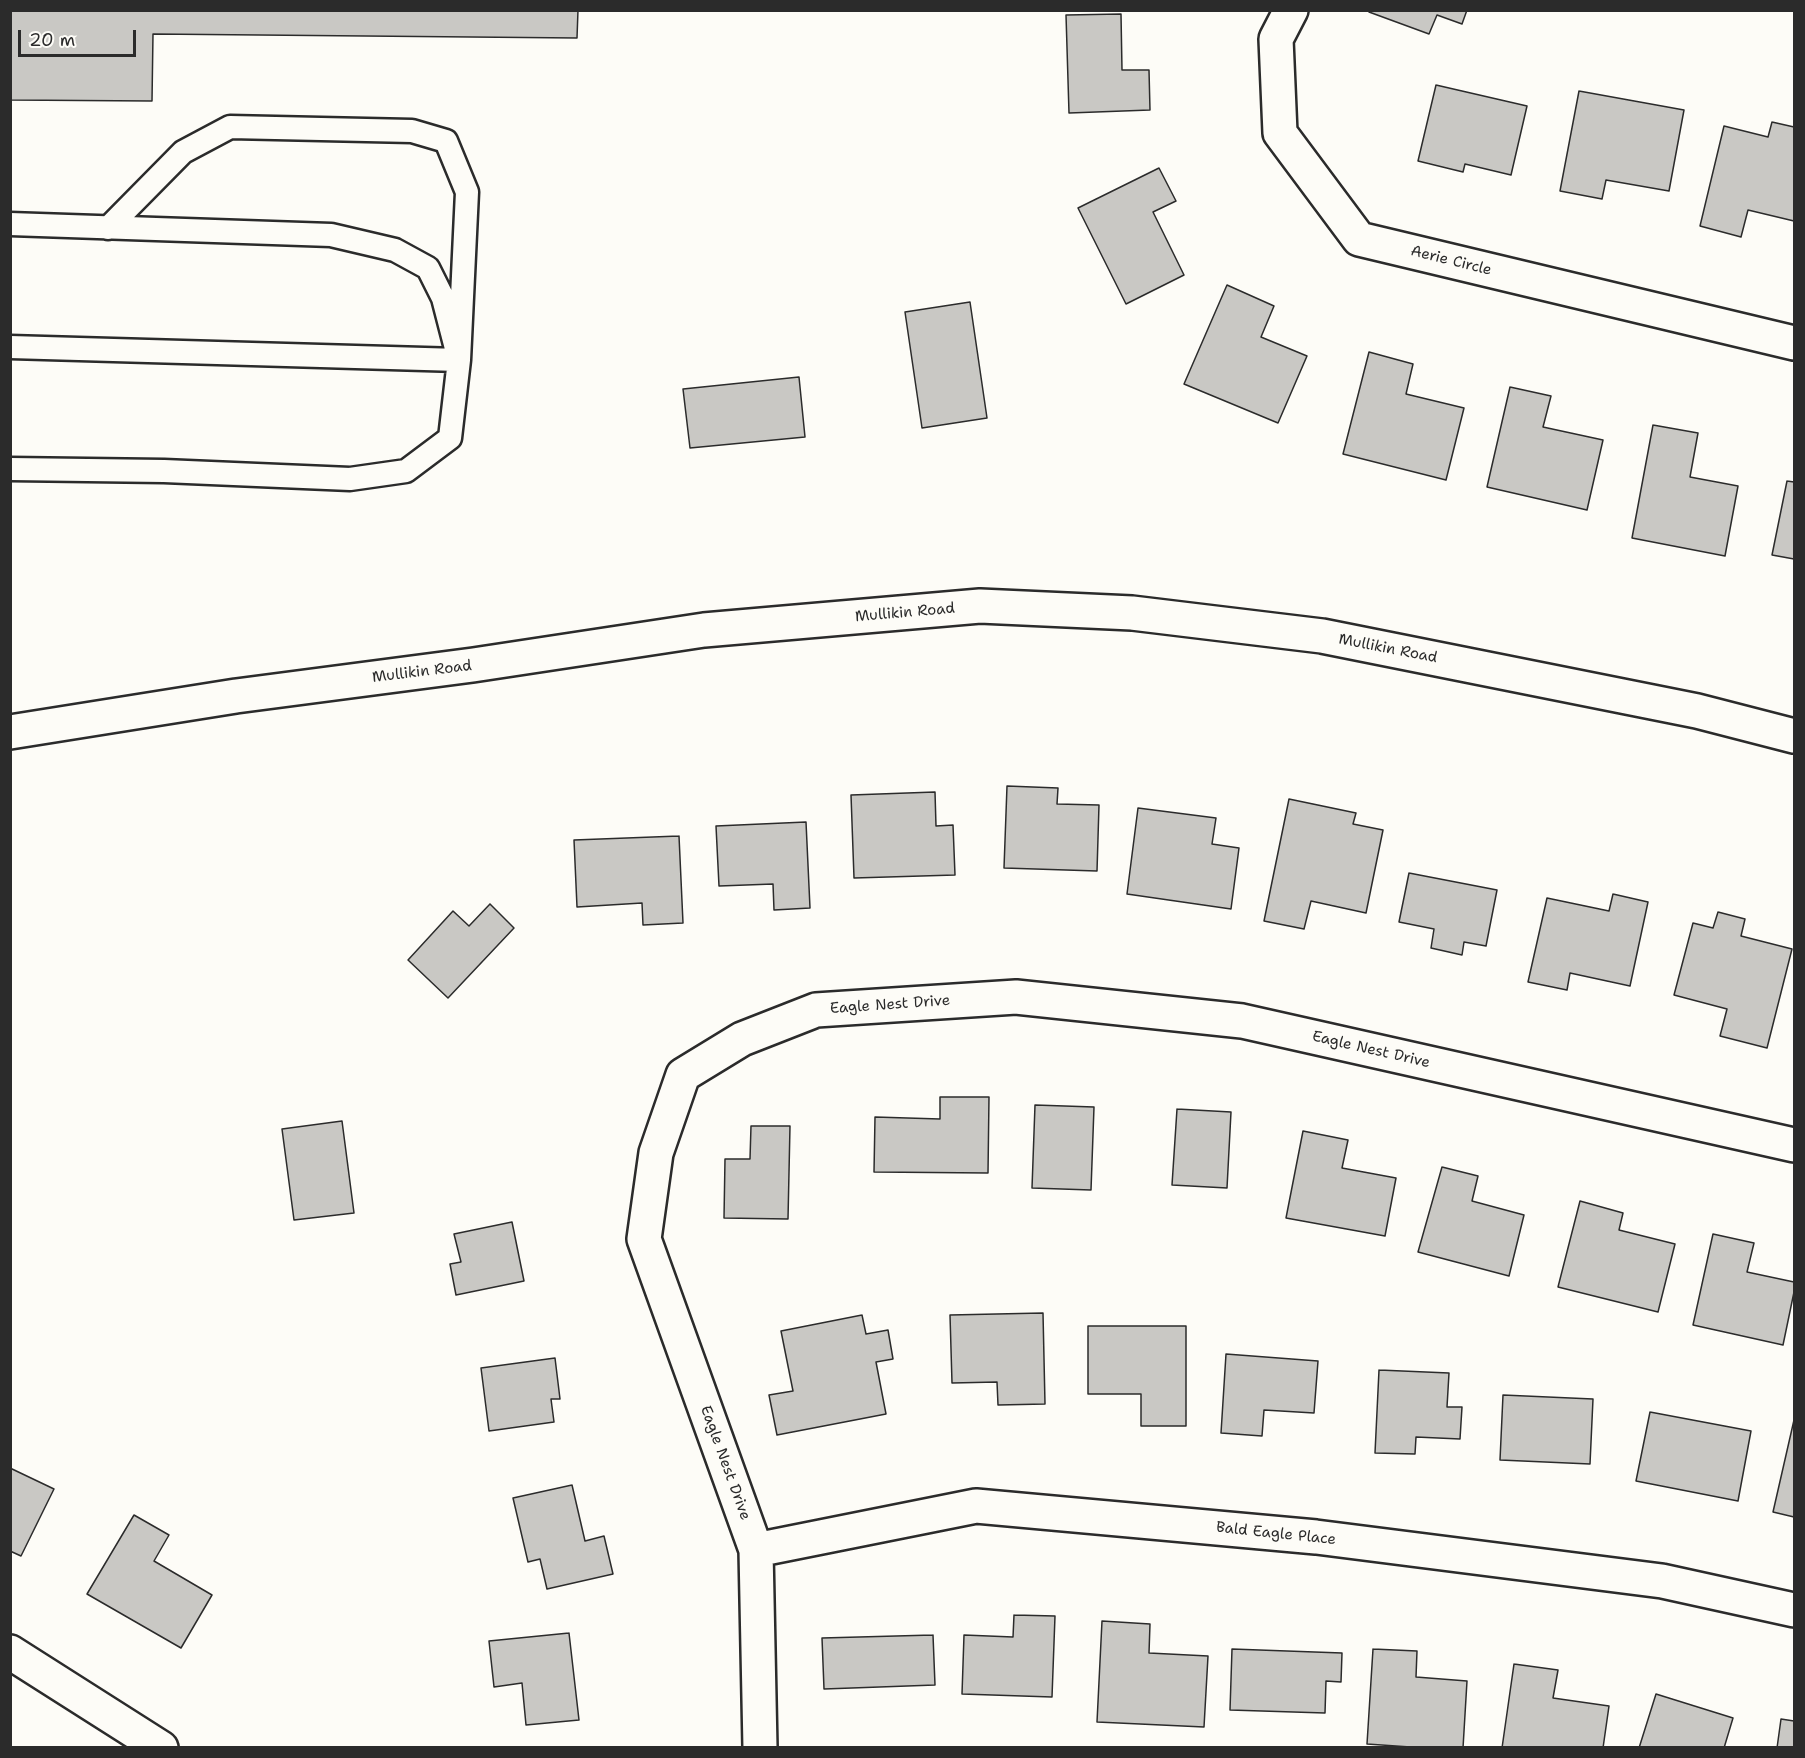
<!DOCTYPE html>
<html>
<head>
<meta charset="utf-8">
<style>
	body { margin:0 }
	#map { position:relative; width:1805px; height:1758px; overflow:hidden; background:#fdfcf7; font-family:"Shantell Sans",sans-serif }
	canvas { display:block }
	.frame { position:absolute; inset:0; border:12px solid #2b2b2b; pointer-events:none }
	.scale { position:absolute; left:18px; top:30px; width:118px; height:27px; box-sizing:border-box; border:3px solid #2b2b2b; border-top:0; padding-left:8px; font-size:18px; line-height:21px; white-space:nowrap; color:#2b2b2b; -webkit-text-stroke:4px #fdfcf7; paint-order:stroke }
</style>
</head>
<body>
<div id="map">
<canvas width="1805" height="1758"></canvas>
<div class="frame"></div>
<div class="scale">20 m</div>
</div>
<script>
const ctx = document.querySelector('canvas').getContext('2d');
ctx.lineJoin = 'round';
function fill(path, color) {
  ctx.fillStyle = color;
  ctx.fill(path, 'evenodd');
}
function shape(rows) {
  const path = new Path2D();
  for (const r of rows) {
    path.moveTo(r[0], r[1]);
    for (let i = 2; i < r.length; i += 2) path.lineTo(r[i], r[i + 1]);
  }
  return path;
}
function stroke(path, color, width, dash) {
  ctx.strokeStyle = color;
  ctx.lineWidth = width;
  ctx.lineCap = dash ? 'butt' : 'round';
  ctx.setLineDash(dash || []);
  ctx.stroke(path);
}
function label(font, color, halo, rows, align = 'center') {
  ctx.font = font + ' "Shantell Sans",sans-serif';
  ctx.lineWidth = 4.5;
  ctx.setLineDash([]);
  ctx.textBaseline = 'middle';
  ctx.strokeStyle = halo;
  ctx.fillStyle = color;
  for (const [text, x, y, turn = 0] of rows) {
    ctx.save();
    ctx.translate(x, y);
    ctx.rotate((+turn || 0) * Math.PI / 180);
    ctx.textAlign = isNaN(turn) ? turn : align;
    if (halo) ctx.strokeText(text, 0, 0);
    ctx.fillText(text, 0, 0);
    ctx.restore();
  }
}
const building = shape([
	[10,10,578,10,577,38,153,34,152,101,10,100,10,10],
	[1369,10,1467,10,1462,24,1437,15,1429,34,1369,12,1369,10],
	[1121,14,1122,70,1149,70,1150,110,1069,113,1066,15,1121,14],
	[1436,85,1527,106,1511,175,1465,164,1463,172,1418,161,1436,85],
	[1579,91,1684,110,1669,191,1606,180,1602,199,1560,191,1579,91],
	[1772,122,1794,127,1794,221,1748,210,1741,237,1700,226,1724,126,1768,137,1772,122],
	[1159,168,1176,201,1153,212,1184,275,1126,304,1078,208,1159,168],
	[1227,285,1274,306,1261,337,1307,356,1278,423,1184,384,1227,285],
	[970,302,987,418,922,428,905,312,970,302],
	[1369,352,1413,364,1406,394,1464,408,1446,480,1343,454,1369,352],
	[799,377,805,437,690,448,683,389,799,377],
	[1510,387,1551,396,1543,427,1603,440,1587,510,1487,487,1510,387],
	[1653,425,1698,433,1690,477,1738,486,1725,556,1632,538,1653,425],
	[1787,481,1794,482,1794,559,1772,555,1787,481],
	[1007,786,1058,788,1057,804,1099,805,1097,871,1004,868,1007,786],
	[935,792,936,826,953,825,955,875,854,878,851,795,935,792],
	[1289,799,1356,813,1353,824,1383,830,1366,913,1311,901,1304,929,1264,921,1289,799],
	[1138,808,1216,818,1212,844,1239,848,1231,909,1127,894,1138,808],
	[806,822,810,908,774,910,773,884,719,886,716,826,806,822],
	[679,836,683,923,643,925,642,903,577,907,574,840,679,836],
	[1409,873,1497,890,1486,946,1464,942,1462,955,1431,948,1434,929,1399,922,1409,873],
	[1613,894,1648,902,1630,986,1570,973,1567,990,1528,982,1547,898,1609,911,1613,894],
	[490,904,514,928,448,998,408,960,453,911,469,926,490,904],
	[1718,912,1745,919,1741,936,1792,949,1767,1048,1720,1036,1727,1009,1674,995,1693,923,1713,928,1718,912],
	[940,1097,989,1097,988,1173,874,1172,875,1117,940,1119,940,1097],
	[1035,1105,1094,1107,1091,1190,1032,1188,1035,1105],
	[1177,1109,1231,1112,1227,1188,1172,1185,1177,1109],
	[342,1121,354,1213,294,1220,282,1129,342,1121],
	[751,1126,790,1126,788,1219,724,1218,725,1159,750,1159,751,1126],
	[1303,1131,1348,1140,1342,1168,1396,1178,1385,1236,1286,1218,1303,1131],
	[1442,1167,1478,1176,1472,1201,1524,1215,1509,1276,1418,1252,1442,1167],
	[1580,1201,1623,1213,1619,1230,1675,1244,1658,1312,1558,1287,1580,1201],
	[512,1222,524,1281,456,1295,450,1264,461,1262,454,1234,512,1222],
	[1713,1234,1754,1243,1747,1272,1794,1282,1794,1292,1783,1345,1693,1325,1713,1234],
	[1043,1313,1045,1404,998,1405,997,1382,952,1383,950,1315,1043,1313],
	[862,1315,866,1334,888,1330,893,1359,876,1362,886,1414,777,1435,769,1395,793,1391,781,1331,862,1315],
	[1088,1326,1186,1326,1186,1426,1141,1426,1141,1394,1088,1394,1088,1326],
	[1226,1354,1318,1361,1314,1413,1264,1410,1262,1436,1221,1433,1226,1354],
	[555,1358,560,1399,551,1399,554,1422,489,1431,481,1368,555,1358],
	[1379,1370,1449,1373,1447,1407,1462,1407,1460,1439,1416,1437,1415,1454,1375,1453,1379,1370],
	[1503,1395,1593,1399,1590,1464,1500,1460,1503,1395],
	[1650,1412,1751,1431,1738,1501,1636,1481,1650,1412],
	[1794,1420,1794,1517,1773,1512,1794,1420],
	[10,1468,54,1489,21,1556,10,1551,10,1468],
	[572,1485,585,1541,604,1536,613,1574,547,1589,540,1559,528,1562,513,1498,572,1485],
	[134,1515,169,1535,154,1561,212,1595,181,1648,87,1594,134,1515],
	[1014,1615,1055,1616,1052,1697,962,1694,964,1635,1013,1637,1014,1615],
	[1102,1621,1150,1624,1149,1653,1208,1656,1204,1727,1097,1722,1102,1621],
	[569,1633,579,1720,526,1725,522,1683,494,1687,489,1641,569,1633],
	[933,1635,935,1685,824,1689,822,1638,933,1635],
	[1232,1649,1342,1653,1341,1682,1326,1681,1325,1713,1230,1710,1232,1649],
	[1373,1649,1417,1651,1416,1677,1467,1681,1463,1748,1425,1748,1367,1744,1373,1649],
	[1514,1664,1558,1670,1553,1698,1609,1706,1603,1748,1502,1748,1514,1664],
	[1656,1694,1733,1718,1724,1748,1639,1748,1656,1694],
	[1781,1719,1794,1721,1794,1748,1777,1748,1781,1719]
]);
fill(building, '#c9c8c4');
stroke(building, '#2b2b2b', 1.5);
const lane = shape([
	[10,224,331,235,395,250,428,268,443,298,459,360,450,438,406,471,350,479,164,471,10,469],
	[10,347,459,360,467,192,446,141,412,131,230,127,183,152,108,228]
]);
const street = shape([
	[1291,10,1276,39,1280,133,1359,239,1794,343],
	[756,1550,976,1506,1316,1537,1662,1581,1794,1610],
	[10,1652,161,1748],
	[760,1748,756,1550,644,1239,656,1153,683,1075,742,1039,816,1010,1016,997,1242,1021,1794,1145]
]);
const secondary = shape([
	[10,732,236,696,473,665,704,630,980,606,1132,613,1322,636,1697,711,1794,736]
]);
stroke(lane, '#2b2b2b', 27);
stroke(street, '#2b2b2b', 38);
stroke(secondary, '#2b2b2b', 38);
stroke(lane, '#fdfcf7', 22);
stroke(street, '#fdfcf7', 33);
stroke(secondary, '#fdfcf7', 33);
label('15px', '#2b2b2b', '#fdfcf7', [
	["Aerie Circle",1451,261,14],
	["Mullikin Road",905,613,-5],
	["Mullikin Road",1388,649,11],
	["Mullikin Road",422,672,-7],
	["Eagle Nest Drive",890,1005,-4],
	["Eagle Nest Drive",1371,1050,13],
	["Eagle Nest Drive",725,1463,70],
	["Bald Eagle Place",1276,1534,6]
]);
</script>
</body>
</html>
